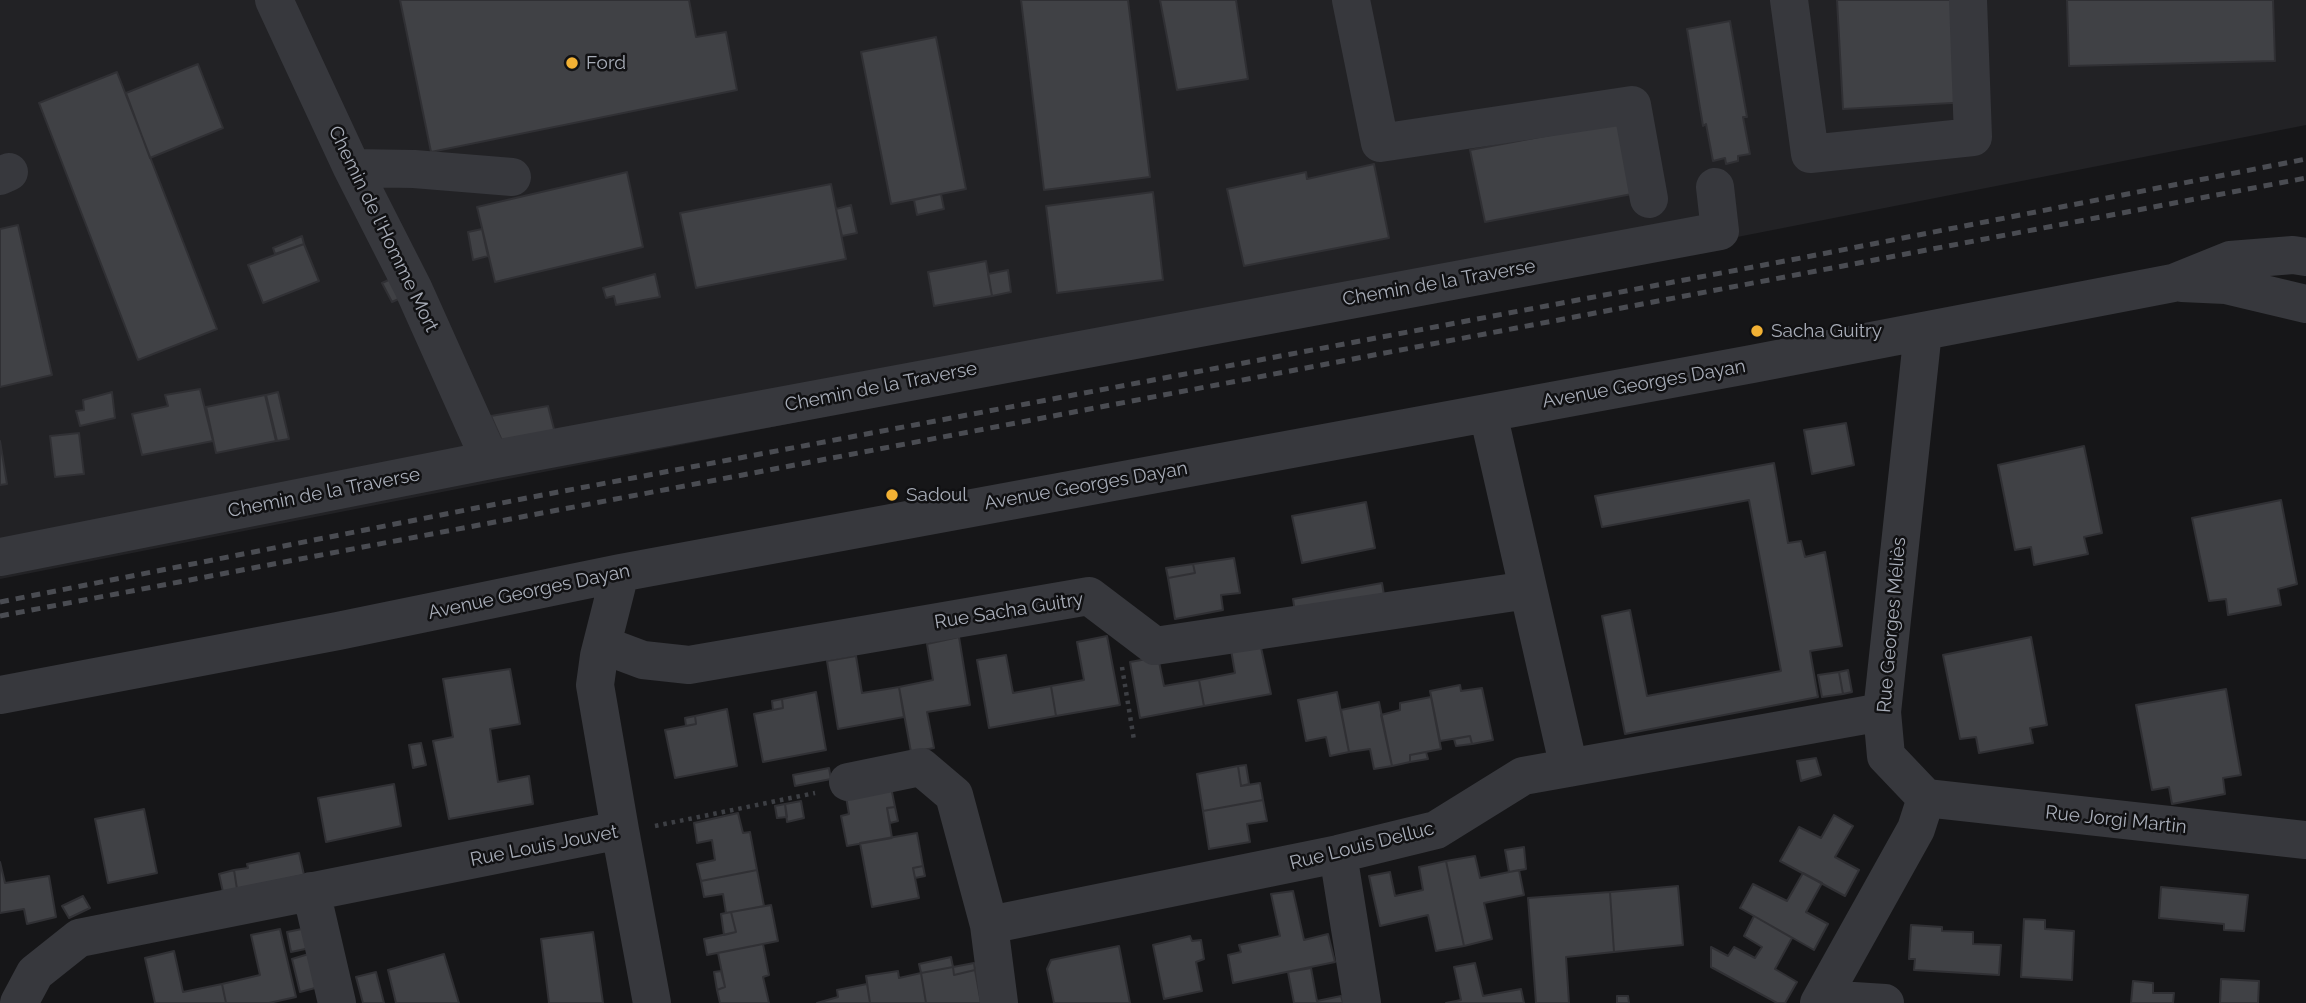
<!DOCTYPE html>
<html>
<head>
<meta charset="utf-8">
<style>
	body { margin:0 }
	canvas { display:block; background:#161618 }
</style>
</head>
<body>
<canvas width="2306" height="1003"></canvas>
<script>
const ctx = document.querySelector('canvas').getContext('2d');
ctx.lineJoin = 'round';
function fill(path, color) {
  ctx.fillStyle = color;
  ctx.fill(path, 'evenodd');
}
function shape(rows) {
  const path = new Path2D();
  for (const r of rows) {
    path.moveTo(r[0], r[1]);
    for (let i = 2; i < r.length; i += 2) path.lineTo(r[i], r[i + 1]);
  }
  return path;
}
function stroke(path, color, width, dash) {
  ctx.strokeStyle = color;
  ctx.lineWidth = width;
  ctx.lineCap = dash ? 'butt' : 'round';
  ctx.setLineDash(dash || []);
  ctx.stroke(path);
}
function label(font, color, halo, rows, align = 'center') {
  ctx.font = font + ' Raleway,sans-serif';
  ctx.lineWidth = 5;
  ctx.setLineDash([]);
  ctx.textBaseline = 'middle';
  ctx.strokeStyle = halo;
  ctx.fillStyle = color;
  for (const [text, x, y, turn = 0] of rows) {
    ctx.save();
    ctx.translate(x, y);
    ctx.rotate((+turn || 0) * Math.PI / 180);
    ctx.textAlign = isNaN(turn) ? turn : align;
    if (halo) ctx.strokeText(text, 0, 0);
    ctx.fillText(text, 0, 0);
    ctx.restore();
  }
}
fill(shape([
	[0,0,2306,0,2306,125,0,579]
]), '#222225');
const building = shape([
	[400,0,689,0,696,37,726,32,737,90,431,152,400,0],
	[1021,0,1128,0,1150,177,1044,190,1021,0],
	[1160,0,1236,0,1248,79,1177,90,1160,0],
	[1837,0,1964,0,1970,102,1843,109,1837,0],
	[2067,0,2273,0,2275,61,2069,66,2067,0],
	[1730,21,1747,117,1743,117,1750,154,1738,156,1738,161,1726,164,1725,158,1713,161,1706,124,1703,126,1687,29,1730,21],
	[936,37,966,189,891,204,861,52,936,37],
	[198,64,223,128,150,158,126,93,198,64],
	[117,72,217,329,138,360,39,103,117,72],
	[1620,122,1632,194,1485,222,1470,150,1620,122],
	[1374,164,1389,238,1244,266,1227,189,1306,172,1307,179,1374,164],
	[627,172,643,247,495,282,477,207,627,172],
	[831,184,846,259,696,288,680,213,831,184],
	[1153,192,1163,280,1057,293,1046,206,1153,192],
	[941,194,944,209,917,215,914,200,941,194],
	[851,205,857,233,842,236,836,209,851,205],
	[18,225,52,375,0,387,0,229,18,225],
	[482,229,488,256,473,260,468,232,482,229],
	[302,236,304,244,275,254,273,248,302,236],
	[304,244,319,281,263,303,248,265,304,244],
	[986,261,992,296,934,306,928,272,986,261],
	[1008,270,1011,292,992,296,988,274,1008,270],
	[655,274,660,297,616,305,614,296,606,298,603,288,655,274],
	[393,278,403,297,392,302,382,283,393,278],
	[200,389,213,441,142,455,132,414,168,406,165,395,200,389],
	[112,392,115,418,80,426,76,411,84,410,83,400,112,392],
	[278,392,289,439,277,441,266,395,278,392],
	[265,395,276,441,216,453,206,407,265,395],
	[548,406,555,433,503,443,491,416,548,406],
	[1846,423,1854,465,1812,474,1804,430,1846,423],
	[79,433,84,474,55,477,50,436,79,433],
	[0,441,7,484,0,485,0,441],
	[2084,446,2102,533,2084,537,2088,554,2034,565,2031,547,2015,550,1998,465,2084,446],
	[1774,463,1788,543,1801,541,1805,557,1825,552,1842,646,1810,651,1818,697,1625,734,1602,616,1630,610,1647,696,1781,671,1749,500,1602,527,1595,496,1774,463],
	[2281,500,2297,584,2278,589,2281,605,2228,615,2226,599,2209,601,2192,518,2281,500],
	[1366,502,1375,548,1302,563,1292,516,1366,502],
	[1234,558,1240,593,1221,595,1223,610,1175,619,1168,578,1195,573,1193,564,1234,558],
	[1193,564,1195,573,1168,578,1166,568,1193,564],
	[1382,583,1385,601,1296,618,1293,599,1382,583],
	[1107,636,1120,705,1056,716,1051,686,1084,680,1077,642,1107,636],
	[959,637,970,705,927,712,934,748,911,752,899,687,933,680,927,644,959,637],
	[2031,637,2047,725,2030,728,2033,743,1979,753,1976,737,1960,739,1943,655,2031,637],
	[1259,638,1271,694,1204,706,1199,680,1235,673,1230,644,1259,638],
	[1006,655,1013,693,1051,686,1056,716,989,728,977,660,1006,655],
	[856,656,862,693,899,687,904,717,838,729,827,661,856,656],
	[1158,657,1164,686,1199,680,1204,706,1140,718,1130,662,1158,657],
	[510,669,520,724,490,729,498,782,529,776,533,804,449,819,433,741,453,737,443,679,510,669],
	[1848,670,1852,692,1843,694,1839,672,1848,670],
	[1839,672,1843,694,1822,697,1818,675,1839,672],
	[1460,685,1461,691,1482,688,1493,740,1472,744,1470,736,1440,741,1430,691,1460,685],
	[2226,689,2241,775,2223,778,2225,794,2172,804,2169,787,2152,790,2136,705,2226,689],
	[816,692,826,750,763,762,754,714,783,708,782,699,816,692],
	[1337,692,1349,752,1330,756,1326,737,1306,741,1298,700,1337,692],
	[1431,697,1441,749,1410,755,1410,762,1392,766,1381,715,1400,710,1400,703,1431,697],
	[782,699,783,708,773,710,772,701,782,699],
	[1379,702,1392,766,1374,769,1370,749,1349,752,1341,710,1379,702],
	[727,709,737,766,675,778,665,730,696,724,695,716,727,709],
	[695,716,696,724,686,726,685,718,695,716],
	[1470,736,1472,744,1456,746,1454,739,1470,736],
	[421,743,426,765,413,768,409,745,421,743],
	[1426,752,1428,759,1410,762,1410,755,1426,752],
	[1816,758,1821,775,1801,781,1797,761,1816,758],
	[1246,765,1249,784,1241,786,1238,766,1246,765],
	[1238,766,1241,786,1260,783,1263,800,1203,811,1197,774,1238,766],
	[829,768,831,779,795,786,793,775,829,768],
	[890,782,895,807,887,808,892,838,847,846,841,816,849,814,845,791,890,782],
	[394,784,401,826,326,842,318,798,394,784],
	[1263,800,1267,821,1247,824,1250,842,1209,849,1203,811,1263,800],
	[801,801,804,818,787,822,785,804,801,801],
	[785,804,787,817,777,818,775,806,785,804],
	[895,807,898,821,890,823,887,808,895,807],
	[144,809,157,873,108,883,95,819,144,809],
	[738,813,743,833,750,832,757,870,701,881,697,864,715,860,712,840,697,843,694,823,738,813],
	[1834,815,1853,826,1835,857,1859,870,1845,896,1780,861,1799,827,1821,838,1834,815],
	[917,833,923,866,913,868,919,898,872,907,860,843,917,833],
	[1524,847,1526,869,1509,872,1505,850,1524,847],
	[299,853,304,875,237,889,234,870,248,868,247,864,299,853],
	[1475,856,1480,878,1519,870,1524,895,1484,903,1492,939,1464,946,1446,861,1475,856],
	[1446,861,1464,946,1436,951,1428,915,1380,926,1369,876,1390,872,1395,896,1423,890,1419,867,1446,861],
	[0,862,5,883,49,876,56,917,27,924,24,909,0,913,0,862],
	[923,866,925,876,915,878,913,868,923,866],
	[234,870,237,889,223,892,219,874,234,870],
	[757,870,764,906,726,913,723,894,704,897,701,881,757,870],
	[1803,873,1822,883,1806,912,1828,924,1814,950,1740,908,1753,884,1787,901,1803,873],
	[1678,886,1683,945,1614,952,1610,892,1678,886],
	[2161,887,2248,895,2244,931,2224,930,2224,924,2159,918,2161,887],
	[1293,891,1304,940,1328,934,1335,962,1233,983,1228,955,1241,952,1239,945,1280,936,1271,894,1293,891],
	[1610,892,1614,952,1566,957,1569,1003,1536,1003,1528,898,1610,892],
	[83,896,90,908,69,918,62,906,83,896],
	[771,905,778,941,707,955,704,939,736,932,731,912,771,905],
	[731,912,736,932,724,935,721,914,731,912],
	[1754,916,1792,938,1775,969,1797,982,1785,1003,1777,1003,1711,967,1711,947,1728,956,1734,947,1755,958,1762,947,1744,936,1754,916],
	[2024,919,2045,920,2045,929,2074,931,2072,980,2021,977,2024,919],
	[1911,925,1942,927,1942,931,1973,932,1973,944,2001,945,1999,975,1914,970,1915,959,1909,959,1911,925],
	[307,928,310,948,291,952,287,932,307,928],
	[280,929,296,997,269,1003,226,1003,222,984,260,975,251,935,280,929],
	[593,932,603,1003,549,1003,541,939,593,932],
	[1190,936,1192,941,1201,940,1204,959,1196,962,1202,991,1164,999,1153,945,1190,936],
	[763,944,769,975,763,977,769,1003,720,1003,717,990,725,987,718,953,763,944],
	[1119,946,1130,1003,1054,1003,1047,969,1051,960,1119,946],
	[174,951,183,992,222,984,226,1003,155,1003,145,958,174,951],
	[312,953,319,987,300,992,292,959,312,953],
	[444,954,459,1003,396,1003,388,970,444,954],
	[951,957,953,967,921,973,919,964,951,957],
	[974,963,975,970,954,975,953,967,974,963],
	[1475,963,1483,996,1521,989,1524,1003,1446,1003,1461,1000,1454,967,1475,963],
	[953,967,954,975,975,970,981,1003,926,1003,921,973,953,967],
	[1311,968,1317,1001,1341,996,1343,1003,1294,1003,1288,972,1311,968],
	[721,971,725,987,717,990,714,972,721,971],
	[898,971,899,978,921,973,926,1003,870,1003,866,976,898,971],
	[376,972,384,1003,363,1003,356,977,376,972],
	[2221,979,2259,981,2258,1003,2220,1003,2221,979],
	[2133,981,2153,983,2153,993,2174,993,2173,1003,2131,1003,2133,981],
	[867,984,870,1003,817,1003,838,997,837,990,867,984],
	[1617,996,1628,996,1629,1003,1617,1003,1617,996]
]);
fill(building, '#404145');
stroke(building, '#303034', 2);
stroke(shape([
	[1122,667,1134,740],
	[655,826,815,793]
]), '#3d3f44', 4.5, [3.5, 5]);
stroke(shape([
	[274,0,352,168,413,288,490,460],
	[1351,0,1380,143,1632,105,1649,199],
	[1789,0,1810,154,1973,137,1968,0],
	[352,168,414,169,512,177],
	[0,176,9,172],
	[2182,283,2226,285,2306,304],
	[1488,413,1569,768],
	[0,557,490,460,1720,231,1715,187],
	[620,573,599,656,595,685,620,830,652,1003],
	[603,645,643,660,689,665,1089,596,1155,646,1528,590],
	[0,695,338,631,620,573,1752,364,2173,283,2230,260,2293,255,2306,257],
	[848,782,921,767,954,795,989,925],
	[1926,798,2306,840],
	[1338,854,1362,1003],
	[311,891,337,1003],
	[1822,999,1885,1003],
	[19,1003,35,973,79,938,620,830],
	[999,1003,989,925,1338,854,1436,830,1523,776,1882,712],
	[1819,1003,1916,829,1926,798,1886,756,1882,712,1923,331]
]), '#37383d', 38);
stroke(shape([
	[0,602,532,497,1801,258,2306,159],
	[0,616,2306,178]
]), '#4a4c52', 5, [9, 7]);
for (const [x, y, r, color] of [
	[572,63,7,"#f2b134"],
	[1757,331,7,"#f2b134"],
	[892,495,7,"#f2b134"]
]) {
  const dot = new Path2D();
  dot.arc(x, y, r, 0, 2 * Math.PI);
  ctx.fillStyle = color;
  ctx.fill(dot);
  stroke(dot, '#111113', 2.5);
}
label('19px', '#a8adb8', '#111113', [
	["Ford",586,63],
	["Sacha Guitry",1771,331],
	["Sadoul",906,495]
], 'left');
label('19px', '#a8adb8', '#111113', [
	["Chemin de l'Homme Mort",383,229,64],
	["Chemin de la Traverse",1439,283,-10],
	["Avenue Georges Dayan",1644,384,-10],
	["Chemin de la Traverse",881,387,-11],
	["Avenue Georges Dayan",1086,486,-10],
	["Chemin de la Traverse",324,493,-11],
	["Avenue Georges Dayan",529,592,-12],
	["Rue Sacha Guitry",1009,611,-9],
	["Rue Georges Méliès",1892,625,-85],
	["Rue Jorgi Martin",2116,820,6],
	["Rue Louis Jouvet",544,846,-11],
	["Rue Louis Delluc",1362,846,-14]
]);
</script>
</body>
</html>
